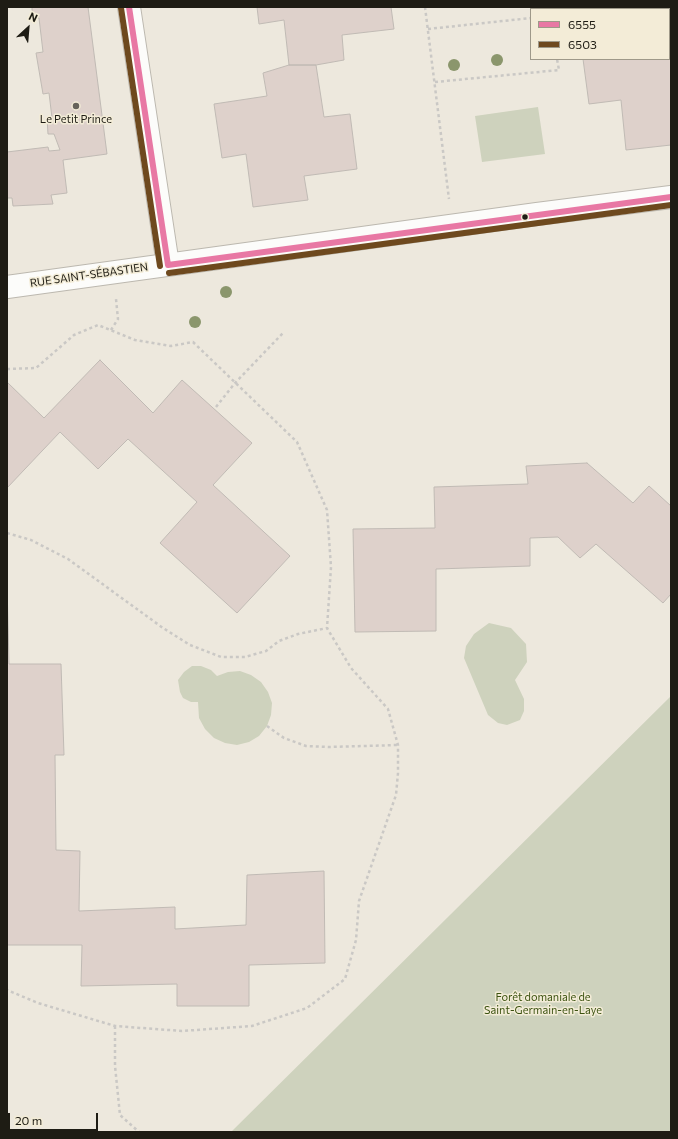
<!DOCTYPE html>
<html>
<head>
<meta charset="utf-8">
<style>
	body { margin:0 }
	#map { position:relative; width:678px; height:1139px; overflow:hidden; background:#ede8dd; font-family:Commissioner,sans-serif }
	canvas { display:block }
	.frame { position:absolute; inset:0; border:8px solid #1e1c14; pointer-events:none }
	.legend { position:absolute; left:530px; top:8px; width:140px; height:52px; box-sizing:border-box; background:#f3ecd7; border:1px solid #9e9989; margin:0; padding:5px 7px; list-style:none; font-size:12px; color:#1e1c14 }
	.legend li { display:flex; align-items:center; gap:8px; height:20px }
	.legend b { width:20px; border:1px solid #9e9989 }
	.north { position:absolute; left:8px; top:8px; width:40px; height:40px; -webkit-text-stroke:3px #f3ecd7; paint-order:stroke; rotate:26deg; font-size:11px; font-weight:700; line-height:16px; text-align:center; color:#1e1c14 }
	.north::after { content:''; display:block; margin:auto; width:14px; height:18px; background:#1e1c14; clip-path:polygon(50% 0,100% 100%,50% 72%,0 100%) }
	.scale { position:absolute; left:8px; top:1113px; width:90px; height:18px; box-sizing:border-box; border:2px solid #1e1c14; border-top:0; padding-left:5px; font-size:12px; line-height:14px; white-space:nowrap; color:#1e1c14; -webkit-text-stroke:3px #f3ecd7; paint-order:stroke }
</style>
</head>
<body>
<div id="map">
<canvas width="678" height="1139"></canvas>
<div class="frame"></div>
<ul class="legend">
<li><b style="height:5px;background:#e878a4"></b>6555</li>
<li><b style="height:5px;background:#6e491e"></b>6503</li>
</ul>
<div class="north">N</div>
<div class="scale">20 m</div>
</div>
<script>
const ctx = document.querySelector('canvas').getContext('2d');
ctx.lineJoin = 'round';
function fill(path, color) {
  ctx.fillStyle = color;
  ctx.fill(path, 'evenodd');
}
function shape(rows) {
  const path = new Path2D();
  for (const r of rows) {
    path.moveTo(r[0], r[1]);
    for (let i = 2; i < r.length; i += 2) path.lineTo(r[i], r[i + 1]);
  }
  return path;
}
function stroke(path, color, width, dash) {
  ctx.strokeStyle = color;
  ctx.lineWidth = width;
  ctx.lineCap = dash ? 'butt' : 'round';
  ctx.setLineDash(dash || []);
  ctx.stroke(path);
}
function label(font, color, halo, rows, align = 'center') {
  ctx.font = font + ' Commissioner,sans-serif';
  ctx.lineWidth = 3;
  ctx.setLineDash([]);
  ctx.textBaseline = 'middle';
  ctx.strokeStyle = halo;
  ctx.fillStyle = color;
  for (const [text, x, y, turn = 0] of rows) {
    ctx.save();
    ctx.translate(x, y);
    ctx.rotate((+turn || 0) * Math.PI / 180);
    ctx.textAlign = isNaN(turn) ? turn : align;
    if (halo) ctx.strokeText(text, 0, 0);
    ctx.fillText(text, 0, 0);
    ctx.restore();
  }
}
fill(shape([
	[538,107,545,154,482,162,475,116],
	[489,623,511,628,526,644,527,662,515,680,524,699,524,711,520,720,507,725,498,723,488,715,464,658,466,646,474,634],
	[192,666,201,666,211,670,217,676,228,672,240,671,251,675,261,682,268,692,272,703,271,715,267,726,259,736,249,742,237,745,225,743,214,738,205,729,199,718,198,702,191,702,183,698,180,692,178,680,184,672],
	[671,696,671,1132,231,1132]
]), '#ced2bd');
const building = shape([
	[32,7,88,7,107,154,63,160,67,193,51,195,53,204,13,206,12,198,7,198,7,152,48,147,49,151,60,150,54,134,48,134,47,118,52,118,49,93,43,94,36,53,43,52,39,18,32,18,32,7],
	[257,7,391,7,394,29,342,35,344,60,316,65,289,65,284,20,259,24,257,7],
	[671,8,671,145,626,150,621,100,589,104,583,59,669,59,669,9,660,9,671,8],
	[289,65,316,65,324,117,350,114,357,169,304,176,308,200,253,207,246,154,222,158,214,104,267,96,263,73,289,65],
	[100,360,153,413,182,380,252,443,213,485,290,556,237,613,160,543,197,502,128,439,98,469,60,432,7,488,7,382,44,418,100,360],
	[587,463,633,503,649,486,671,506,671,594,663,603,596,544,580,558,558,537,530,538,530,566,436,569,436,631,355,632,353,529,435,528,434,487,528,484,526,466,587,463],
	[7,584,9,664,61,664,64,755,55,755,56,850,80,851,79,911,175,907,175,929,246,925,247,875,324,871,325,963,249,965,249,1006,177,1006,177,984,81,986,82,945,7,945,7,584]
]);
fill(building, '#ded1cb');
stroke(building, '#c0bab4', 1);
const street = shape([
	[129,7,168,265],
	[7,287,537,214,671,197]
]);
stroke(street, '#bcb8af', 24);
stroke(shape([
	[425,7,449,199],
	[551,7,551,9],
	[616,9,635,7],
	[428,29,531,18],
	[435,82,559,70,557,59],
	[111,330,118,319,116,299],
	[7,369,36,368,74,335,98,325,135,340,171,346,193,342,297,442,327,510,331,567,327,628,351,668,388,709,398,745,398,773,396,795,359,901,356,940,345,979,307,1008,252,1026,182,1031,115,1026,38,1003,7,990],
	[216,407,235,383,283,333],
	[7,533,31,540,68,559,163,628,190,645,221,657,245,657,266,651,279,641,298,634,327,628],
	[267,726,284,738,306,746,329,747,398,745],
	[115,1026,115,1066,120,1115,139,1132]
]), '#cac8c5', 2.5, [3, 3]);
stroke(street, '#fcfcfa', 22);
stroke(shape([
	[129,7,168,265],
	[168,265,671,197]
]), '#e878a4', 6);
stroke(shape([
	[121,8,160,266],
	[169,273,671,205]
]), '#6e491e', 6);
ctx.fillStyle = '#8b966c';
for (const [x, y] of [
	[497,60],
	[454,65],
	[226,292],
	[195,322]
]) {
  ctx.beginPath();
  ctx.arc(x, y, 6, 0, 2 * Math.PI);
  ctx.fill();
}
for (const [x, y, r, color] of [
	[76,106,4,"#66635a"],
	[525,217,3.5,"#1e1c14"]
]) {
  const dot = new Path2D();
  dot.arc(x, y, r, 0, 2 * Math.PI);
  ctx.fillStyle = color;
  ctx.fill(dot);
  stroke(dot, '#f3ecd7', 1.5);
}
label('11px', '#1e1c14', '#f3ecd7', [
	["Le Petit Prince",76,119]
]);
label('11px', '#1e1c14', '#f3ecd7', [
	["RUE SAINT-SÉBASTIEN",89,275,-8]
]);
label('11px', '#3b5210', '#f3ecd7', [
	["Forêt domaniale de",543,997],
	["Saint-Germain-en-Laye",543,1010]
]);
</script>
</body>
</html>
